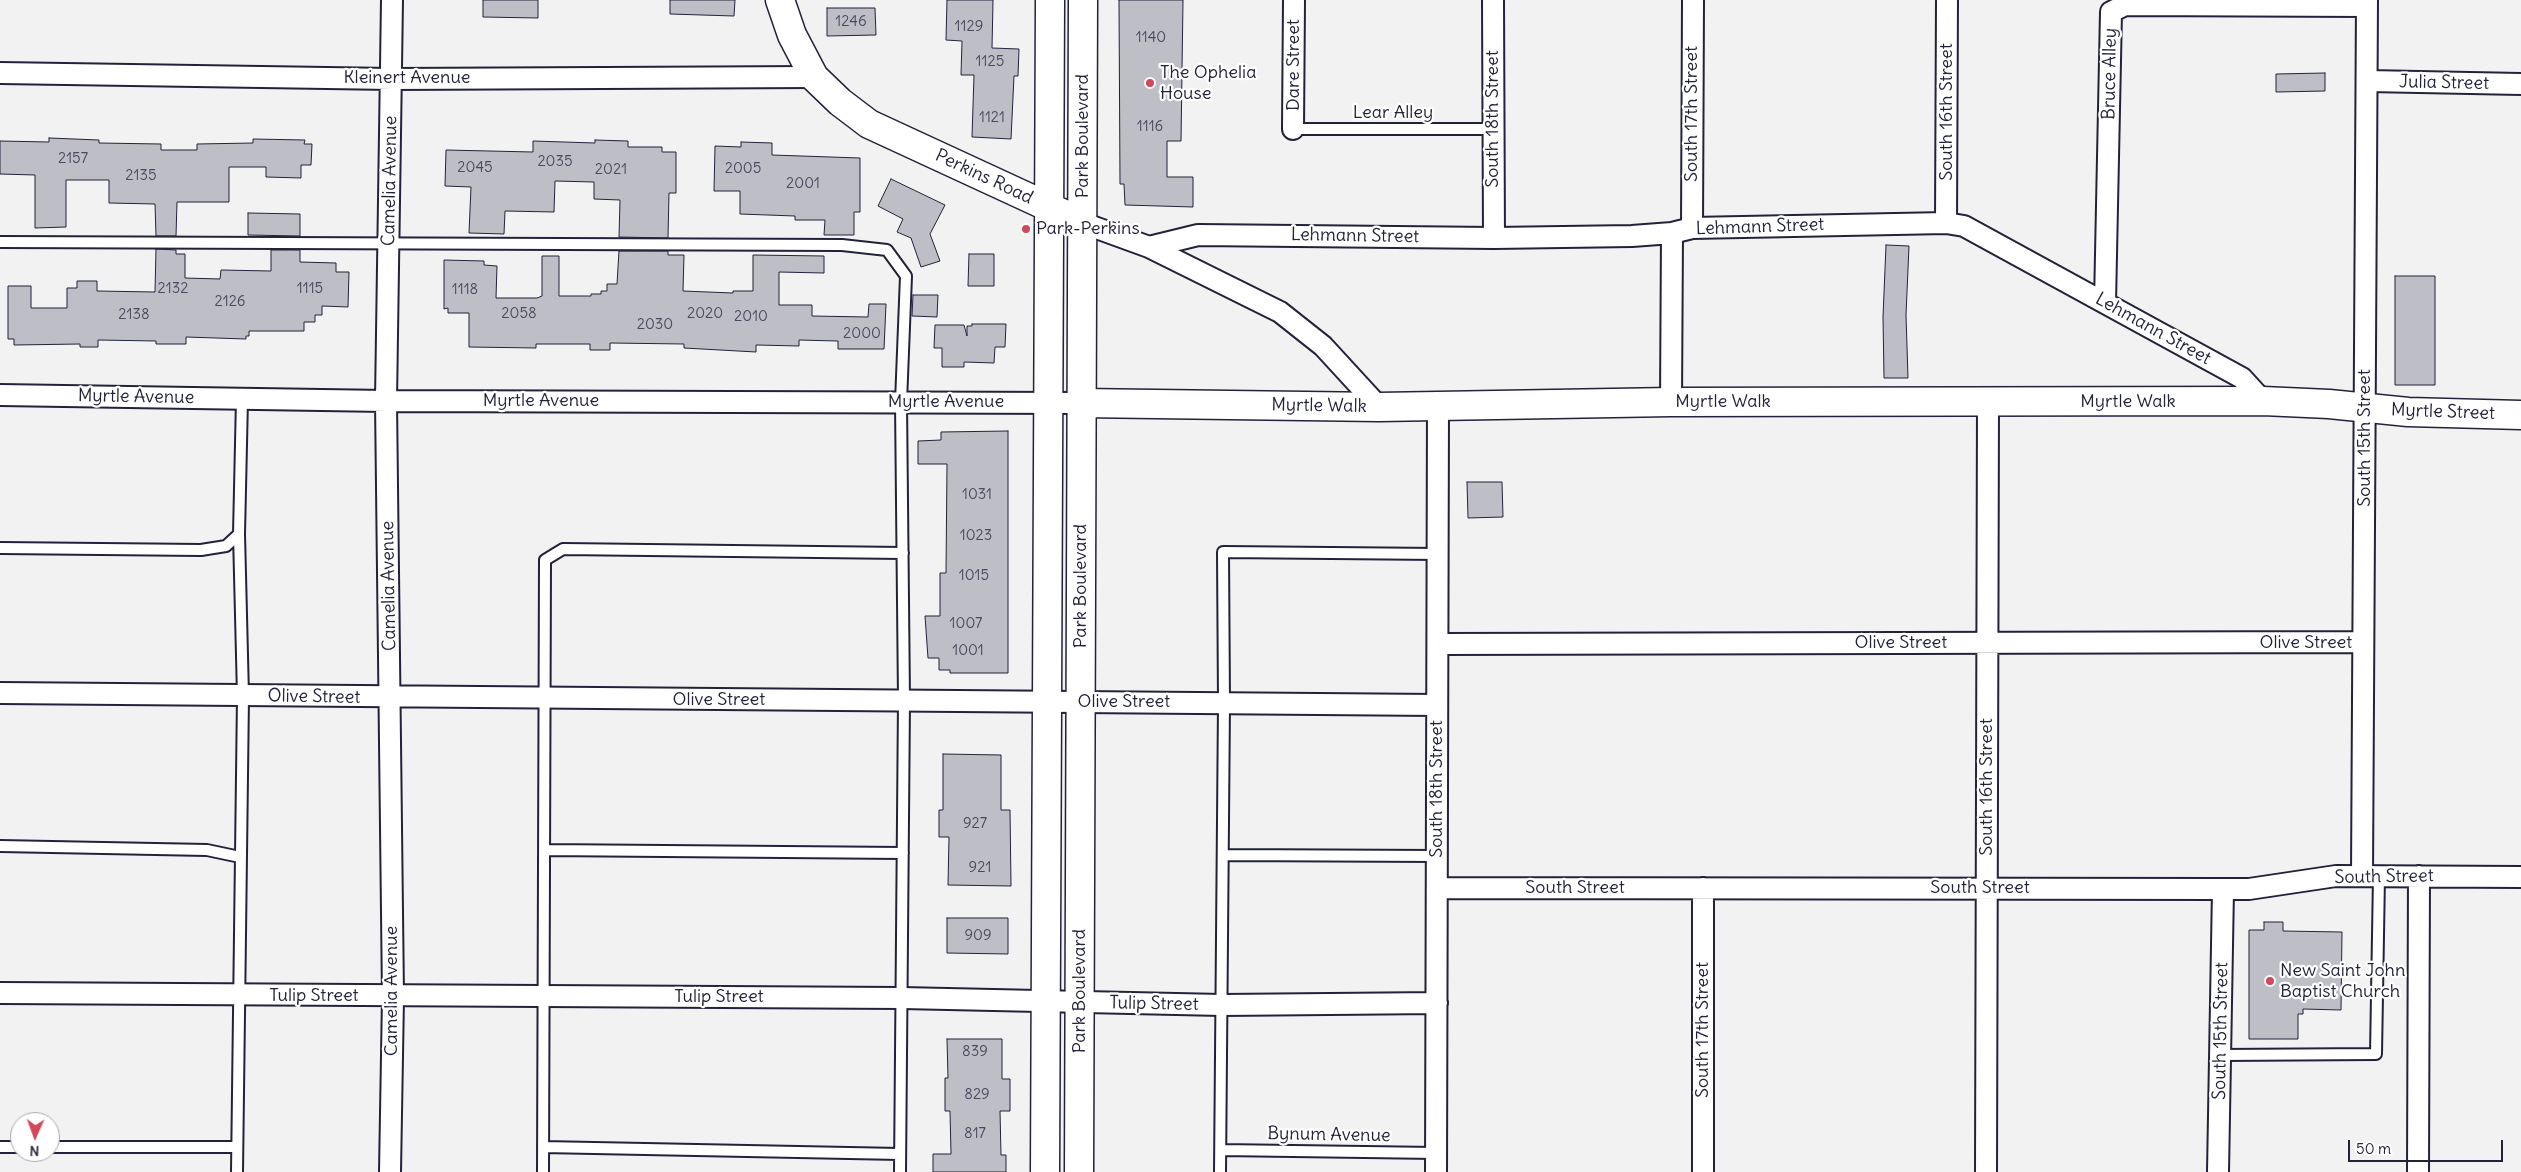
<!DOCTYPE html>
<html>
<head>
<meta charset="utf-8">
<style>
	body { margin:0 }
	#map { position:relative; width:2521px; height:1172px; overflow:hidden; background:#f2f2f3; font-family:Delius,sans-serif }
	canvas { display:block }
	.north { position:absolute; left:10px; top:1112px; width:50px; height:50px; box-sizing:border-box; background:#fff; border:1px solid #a7a7b1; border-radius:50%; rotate:182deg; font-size:14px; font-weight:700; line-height:20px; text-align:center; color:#22223b }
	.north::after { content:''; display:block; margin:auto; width:18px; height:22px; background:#d1495b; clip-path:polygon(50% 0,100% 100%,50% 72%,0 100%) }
	.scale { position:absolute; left:2348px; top:1140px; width:155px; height:22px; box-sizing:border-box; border:2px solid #22223b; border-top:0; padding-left:6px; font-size:15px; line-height:18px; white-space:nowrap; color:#22223b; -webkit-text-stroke:4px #fff; paint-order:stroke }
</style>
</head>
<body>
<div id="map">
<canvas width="2521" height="1172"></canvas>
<div class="north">N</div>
<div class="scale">50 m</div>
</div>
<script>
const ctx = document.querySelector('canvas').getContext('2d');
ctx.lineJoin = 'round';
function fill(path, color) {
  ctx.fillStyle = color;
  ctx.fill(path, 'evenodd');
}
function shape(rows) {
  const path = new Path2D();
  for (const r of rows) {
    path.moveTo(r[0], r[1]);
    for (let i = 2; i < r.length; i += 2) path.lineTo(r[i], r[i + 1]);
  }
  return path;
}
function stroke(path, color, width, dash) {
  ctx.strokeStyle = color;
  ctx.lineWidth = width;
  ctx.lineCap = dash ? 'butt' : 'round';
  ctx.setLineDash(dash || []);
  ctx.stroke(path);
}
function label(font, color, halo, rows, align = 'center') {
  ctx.font = font + ' Delius,sans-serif';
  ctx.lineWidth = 4.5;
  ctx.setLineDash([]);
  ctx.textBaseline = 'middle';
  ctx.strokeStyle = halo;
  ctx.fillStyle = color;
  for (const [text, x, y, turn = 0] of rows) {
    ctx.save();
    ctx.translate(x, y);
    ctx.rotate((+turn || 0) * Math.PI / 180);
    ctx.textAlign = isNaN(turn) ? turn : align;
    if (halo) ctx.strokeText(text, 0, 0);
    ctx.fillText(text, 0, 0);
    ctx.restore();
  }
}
const building = shape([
	[483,0,538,0,538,18,483,17,483,0],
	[670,0,735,0,734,16,670,14,670,0],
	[947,0,993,0,992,48,1019,49,1018,76,1014,76,1011,139,972,137,974,75,961,75,962,41,946,40,947,0],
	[1119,0,1183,0,1181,141,1167,141,1167,177,1193,177,1193,207,1125,205,1124,184,1120,184,1119,0],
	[827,8,875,8,876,35,827,36,827,8],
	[2325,73,2325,91,2276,92,2276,74,2325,73],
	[49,138,99,140,99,143,161,144,161,150,197,150,197,144,253,143,253,139,305,140,304,144,312,144,311,165,301,165,301,178,266,177,266,167,229,167,229,202,177,202,176,236,156,236,155,204,109,203,109,180,66,180,66,227,35,228,35,175,0,174,0,141,49,142,49,138],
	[595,140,628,141,628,147,662,147,662,152,676,152,676,193,669,193,668,238,619,237,620,200,594,199,594,182,555,181,554,212,505,211,504,234,469,233,471,187,445,186,446,150,533,152,533,141,595,143,595,140],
	[741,142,772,143,772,155,860,158,860,212,854,212,854,235,824,235,825,220,795,220,795,216,740,214,740,191,714,191,715,146,741,147,741,142],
	[891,179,945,205,930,234,940,261,921,267,911,238,897,232,903,219,878,206,891,179],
	[248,213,300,214,300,236,248,235,248,213],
	[1886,245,1909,246,1906,315,1908,378,1884,378,1883,317,1886,245],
	[156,249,176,250,176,254,185,254,185,278,220,279,221,270,271,271,271,250,300,250,300,262,336,263,336,272,349,272,348,307,322,306,322,315,315,315,315,322,304,322,304,331,249,331,249,336,246,336,246,339,186,337,186,344,156,344,156,341,98,340,98,347,80,347,80,344,14,345,14,339,8,339,8,286,31,286,31,308,67,308,67,288,77,288,77,281,97,281,97,291,155,292,156,249],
	[619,251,668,251,668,255,684,255,683,291,733,293,733,291,753,291,753,255,824,256,824,273,779,272,779,305,812,305,812,316,868,317,869,304,886,304,884,349,838,349,838,341,799,340,799,346,756,345,756,352,684,348,684,344,610,343,610,350,590,350,590,344,536,344,536,348,469,347,469,313,448,313,448,308,444,309,444,260,484,261,484,265,497,266,496,298,537,298,542,296,542,256,559,256,559,296,591,296,591,294,601,294,601,291,607,291,607,284,617,284,619,251],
	[969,254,994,254,994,286,968,286,969,254],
	[2395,276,2435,276,2435,385,2395,385,2395,276],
	[913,295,938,295,937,317,912,316,913,295],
	[972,324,1006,324,1005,347,995,347,994,363,964,362,964,367,942,367,942,348,934,348,935,325,964,325,967,336,967,326,972,326,972,324],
	[1008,431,1008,673,950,673,950,670,939,670,939,658,928,658,925,616,940,616,940,573,946,573,947,464,918,464,918,441,941,440,941,432,1008,431],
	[1467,482,1502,482,1503,517,1468,518,1467,482],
	[943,754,1001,755,1001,810,1010,810,1011,886,948,885,949,837,939,837,939,810,943,810,943,754],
	[947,918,1008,918,1008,954,947,953,947,918],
	[2264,922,2283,922,2283,931,2342,932,2341,1010,2303,1009,2303,1014,2298,1014,2298,1039,2249,1039,2249,930,2264,930,2264,922],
	[947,1039,1002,1039,1002,1079,1010,1079,1010,1111,1000,1111,1001,1155,1006,1155,1006,1172,933,1172,933,1154,951,1154,950,1111,945,1111,945,1078,948,1078,947,1039]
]);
fill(building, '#bebec6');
stroke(building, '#22223b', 1);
const lane = shape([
	[1293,129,1493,129],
	[0,242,842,245,887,250,906,276,901,402,904,700,900,1172],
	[0,548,201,550,226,546,239,534],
	[0,846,207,850,240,857],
	[545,850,903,853],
	[1223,855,1437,856],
	[2220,1055,2376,1054,2379,876],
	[0,1147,20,1147],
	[50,1147,237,1147],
	[543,1147,900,1154],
	[1221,1150,1436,1153],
	[237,1172,243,696,239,534,242,399],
	[543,1172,545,560,563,549,903,553],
	[1220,1172,1224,703,1223,552,1439,554]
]);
const street = shape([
	[1493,0,1494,238],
	[0,73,392,79,814,77],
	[2368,81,2521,84],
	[1293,129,1294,0],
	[1083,223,1149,247,1280,312,1323,346,1379,407],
	[1946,223,1947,0],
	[1692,228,1693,0],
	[1149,247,1198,235,1494,238,1632,236,1672,233,1692,228,1946,223,1964,226,2242,378,2263,401],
	[2105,303,2111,12,2125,5,2367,6],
	[0,395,386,401,1081,403],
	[1671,402,1672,233],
	[1439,644,2363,642],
	[0,693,1437,705],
	[2362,876,2367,0],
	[1437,888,2223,889,2249,889,2336,876,2521,877],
	[0,993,902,998,1222,1005,1437,1003],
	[390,1172,393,997,386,401,392,0],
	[1436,1172,1438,405],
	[1703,1172,1703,888],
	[1986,1172,1988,403],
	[2218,1172,2223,889],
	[2418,1172,2419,876]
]);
const secondary = shape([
	[780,0,792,35,814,77,840,102,869,124,1066,215],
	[1081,403,1379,407,1671,402,2263,401,2329,404,2408,412,2521,415],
	[1045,1172,1050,0],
	[1079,1172,1083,0]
]);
stroke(lane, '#22223b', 14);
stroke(street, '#22223b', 24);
stroke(secondary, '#22223b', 31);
stroke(lane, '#fff', 10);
stroke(street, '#fff', 20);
stroke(secondary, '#fff', 28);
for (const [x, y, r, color] of [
	[1150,83,5,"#d1495b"],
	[1026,229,5,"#d1495b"],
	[2270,981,5,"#d1495b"]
]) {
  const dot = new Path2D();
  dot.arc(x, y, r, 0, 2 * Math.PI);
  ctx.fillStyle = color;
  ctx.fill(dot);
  stroke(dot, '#fff', 2);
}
label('15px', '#49495e', null, [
	["1246",851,22],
	["1129",969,27],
	["1140",1151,38],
	["1125",990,62],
	["1121",992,118],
	["1116",1150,127],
	["2157",73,159],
	["2035",555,162],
	["2045",475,168],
	["2005",743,169],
	["2021",611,170],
	["2135",141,176],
	["2001",803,184],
	["2132",173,289],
	["1115",310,289],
	["1118",465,290],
	["2126",230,302],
	["2058",519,314],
	["2020",705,314],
	["2138",134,315],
	["2010",751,317],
	["2030",655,325],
	["2000",862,334],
	["1031",977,495],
	["1023",976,536],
	["1015",974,576],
	["1007",966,624],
	["1001",968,651],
	["927",975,824],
	["921",980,868],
	["909",978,936],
	["839",975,1052],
	["829",977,1095],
	["817",975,1134]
]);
label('18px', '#22223b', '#fff', [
	["Dare Street",1294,65,-90],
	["Bruce Alley",2110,74,-89],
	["Kleinert Avenue",407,78],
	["Julia Street",2444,83,1],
	["South 16th Street",1947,112,-90],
	["Lear Alley",1393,113],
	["South 17th Street",1692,114,-90],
	["South 18th Street",1493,119,-90],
	["Park Boulevard",1083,136,-90],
	["Perkins Road",984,177,25],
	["Camelia Avenue",390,181,-89],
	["Lehmann Street",1760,227,-2],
	["Lehmann Street",1355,236,1],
	["Lehmann Street",2153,329,29],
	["Myrtle Avenue",136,397,1],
	["Myrtle Avenue",541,401],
	["Myrtle Avenue",946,402],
	["Myrtle Walk",1723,402],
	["Myrtle Walk",2128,402],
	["Myrtle Walk",1319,406,1],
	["Myrtle Street",2443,412,2],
	["South 15th Street",2365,438,-90],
	["Camelia Avenue",389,586,-91],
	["Park Boulevard",1081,586,-90],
	["Olive Street",1901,643],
	["Olive Street",2306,643],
	["Olive Street",314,697,1],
	["Olive Street",719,700],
	["Olive Street",1124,702],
	["South 16th Street",1987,787,-90],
	["South 18th Street",1437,789,-90],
	["South Street",2384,877,-1],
	["South Street",1575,888],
	["South Street",1980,888],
	["Camelia Avenue",392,991,-90],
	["Park Boulevard",1080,991,-90],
	["Tulip Street",314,996],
	["Tulip Street",719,997],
	["Tulip Street",1154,1004,1],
	["South 17th Street",1703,1030,-90],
	["South 15th Street",2221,1031,-89],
	["Bynum Avenue",1329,1135,1]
]);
label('18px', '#22223b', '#fff', [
	["The Ophelia",1160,73],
	["House",1160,94],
	["Park-Perkins",1036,229],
	["New Saint John",2280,971],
	["Baptist Church",2280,992]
], 'left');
</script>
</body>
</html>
